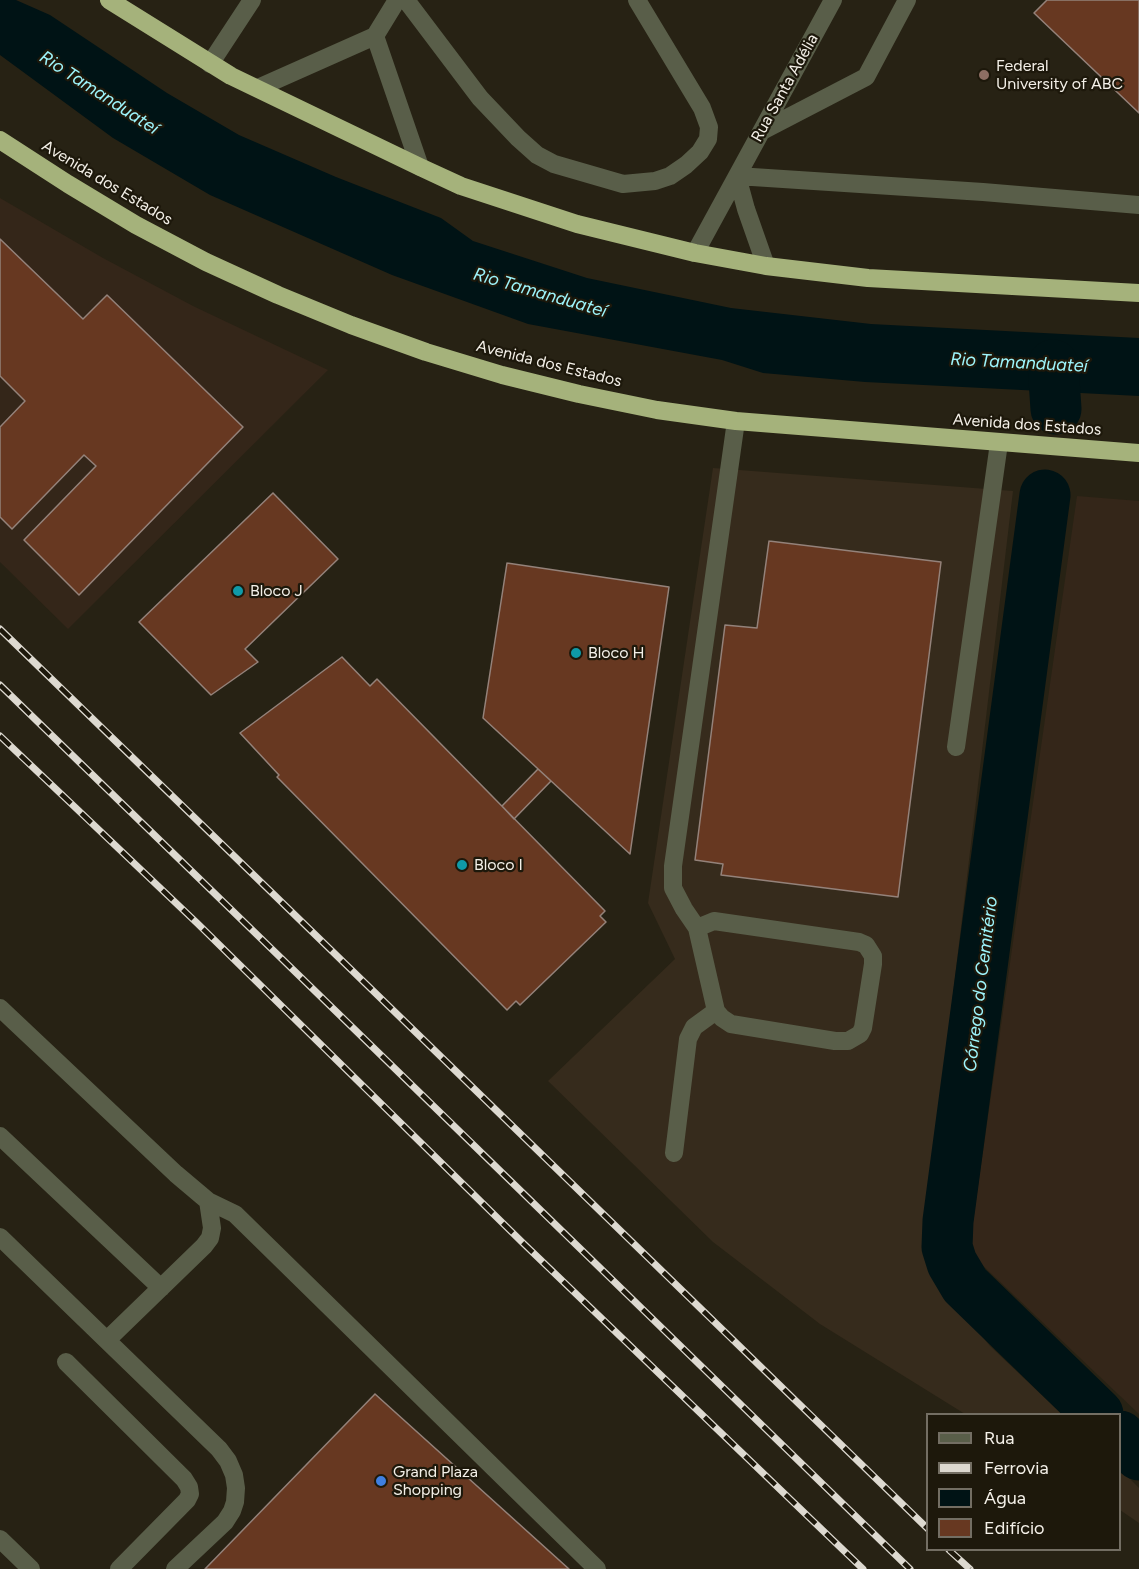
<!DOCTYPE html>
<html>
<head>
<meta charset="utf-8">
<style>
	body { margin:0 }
	#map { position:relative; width:1139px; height:1569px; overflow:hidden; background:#272214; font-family:Figtree,sans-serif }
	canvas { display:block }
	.legend { position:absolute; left:926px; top:1413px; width:195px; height:138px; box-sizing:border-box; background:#1d180b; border:2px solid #736e63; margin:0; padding:8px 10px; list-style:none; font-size:18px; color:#f4f0e8 }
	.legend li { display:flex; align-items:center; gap:12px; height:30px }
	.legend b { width:30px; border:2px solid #736e63 }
</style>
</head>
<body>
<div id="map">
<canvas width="1139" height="1569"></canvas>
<ul class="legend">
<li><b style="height:8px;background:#595e49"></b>Rua</li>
<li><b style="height:8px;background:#ddd9d0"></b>Ferrovia</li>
<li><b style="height:16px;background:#001315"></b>Água</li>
<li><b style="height:16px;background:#673821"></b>Edifício</li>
</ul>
</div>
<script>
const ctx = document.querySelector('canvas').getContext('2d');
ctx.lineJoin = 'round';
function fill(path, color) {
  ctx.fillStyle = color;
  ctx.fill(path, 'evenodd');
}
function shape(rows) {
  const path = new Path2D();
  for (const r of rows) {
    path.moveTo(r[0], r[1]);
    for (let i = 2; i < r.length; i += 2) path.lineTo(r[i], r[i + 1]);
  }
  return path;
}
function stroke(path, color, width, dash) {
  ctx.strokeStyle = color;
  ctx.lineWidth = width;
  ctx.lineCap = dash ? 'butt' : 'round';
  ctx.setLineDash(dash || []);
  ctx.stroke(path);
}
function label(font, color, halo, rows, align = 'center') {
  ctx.font = font + ' Figtree,sans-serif';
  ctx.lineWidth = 4.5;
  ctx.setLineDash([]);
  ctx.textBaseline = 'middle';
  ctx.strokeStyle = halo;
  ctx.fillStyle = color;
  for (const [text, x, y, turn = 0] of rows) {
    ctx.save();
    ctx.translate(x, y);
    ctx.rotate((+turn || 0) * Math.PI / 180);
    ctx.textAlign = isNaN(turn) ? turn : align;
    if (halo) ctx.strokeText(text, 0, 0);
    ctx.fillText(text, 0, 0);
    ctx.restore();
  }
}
fill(shape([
	[0,198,103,258,193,306,328,370,68,629,0,562],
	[1077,496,1139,501,1139,1414,975,1258,970,1242]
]), '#342619');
fill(shape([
	[713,468,1013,491,925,1229,926,1256,944,1289,990,1346,1062,1414,965,1414,820,1324,713,1242,548,1081,675,959,648,903],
	[1120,1469,1139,1488,1139,1523,1120,1510]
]), '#362b1c');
fill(shape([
	[0,0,16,0,50,15,167,93,239,135,336,177,441,218,473,241,587,278,731,308,871,324,1139,338,1139,396,865,382,763,373,722,360,528,324,392,275,210,195,113,138,0,55]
]), '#001315');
stroke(shape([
	[1053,365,1056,409],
	[1045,495,948,1221,947,1247,952,1263,965,1285,1098,1414],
	[1120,1436,1139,1455]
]), '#001315', 51);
const building = shape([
	[1047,0,1139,0,1139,113,1034,13,1047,0],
	[0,239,83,319,107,295,243,427,79,595,24,540,96,466,84,455,12,529,0,517,0,427,25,401,0,376,0,239],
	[273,493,338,559,245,649,258,662,211,695,139,622,273,493],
	[769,541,941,562,898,897,721,875,723,864,695,860,725,625,757,628,769,541],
	[507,563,669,587,630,854,483,718,507,563],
	[342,657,370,686,377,679,605,911,600,916,606,922,520,1005,516,1001,507,1010,277,777,279,775,240,733,342,657],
	[538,769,551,781,514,819,502,806,538,769],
	[375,1394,569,1569,205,1569,375,1394]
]);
fill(building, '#673821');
stroke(building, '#94827a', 1.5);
stroke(shape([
	[406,0,480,98,518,138,537,155,554,164,623,184,655,181,670,176,686,165,700,152,708,139,709,127,702,108,637,0],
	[375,36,420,167],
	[210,64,252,0],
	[258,88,375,36,397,0],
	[762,131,866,77,907,0],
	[737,176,983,192,1139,205],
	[737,176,746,209,766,266],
	[695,253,833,0],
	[956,747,999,443],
	[697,928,714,921,859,942,866,945,873,956,873,964,863,1028,860,1034,848,1041,835,1041,731,1024,722,1018,716,1011,697,928,684,909,673,888,673,866,736,421],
	[0,1008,176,1174,208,1201,212,1228,210,1238,204,1246,107,1340],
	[0,1136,161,1288],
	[674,1153,688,1039,694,1027,716,1011],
	[208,1201,235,1214,597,1569],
	[0,1237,219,1449,228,1461,234,1475,236,1488,235,1502,232,1511,225,1522,175,1569],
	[66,1362,184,1479,189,1487,190,1494,187,1500,119,1569],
	[0,1539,31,1569]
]), '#595e49', 18);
stroke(shape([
	[109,0,231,76,420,167,461,186,577,224,695,253,766,266,868,278,1139,293],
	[0,140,68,184,136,225,206,262,278,295,351,325,426,352,502,375,579,394,657,410,736,421,1139,453]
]), '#a5b27b', 18);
const rail = shape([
	[0,629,928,1529],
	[0,685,910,1569],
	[0,736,197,923,524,1244,863,1569],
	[949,1550,970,1569]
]);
stroke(rail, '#ddd9d0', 7);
stroke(rail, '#1d180b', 4.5, [14]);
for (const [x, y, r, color] of [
	[984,75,6,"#8d6e63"],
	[238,591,6,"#0f9aa8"],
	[576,653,6,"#0f9aa8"],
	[462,865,6,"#0f9aa8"],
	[381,1481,6,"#3f7fe0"]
]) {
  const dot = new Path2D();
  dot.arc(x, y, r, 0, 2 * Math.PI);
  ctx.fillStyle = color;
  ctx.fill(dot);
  stroke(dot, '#1d180b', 2);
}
label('16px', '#f4f0e8', '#1d180b', [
	["Federal",996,66],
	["University of ABC",996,84],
	["Bloco J",250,591],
	["Bloco H",588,653],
	["Bloco I",474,865],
	["Grand Plaza",393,1472],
	["Shopping",393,1490]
], 'left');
label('16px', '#f4f0e8', '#1d180b', [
	["Rua Santa Adélia",785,88,-61],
	["Avenida dos Estados",107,183,31],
	["Avenida dos Estados",549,364,14],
	["Avenida dos Estados",1027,425,4]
]);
label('italic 18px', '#9ef5fc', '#1d180b', [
	["Rio Tamanduateí",99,93,33],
	["Rio Tamanduateí",540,293,16],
	["Rio Tamanduateí",1019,363,3],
	["Córrego do Cemitério",981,984,-83]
]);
</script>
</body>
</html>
